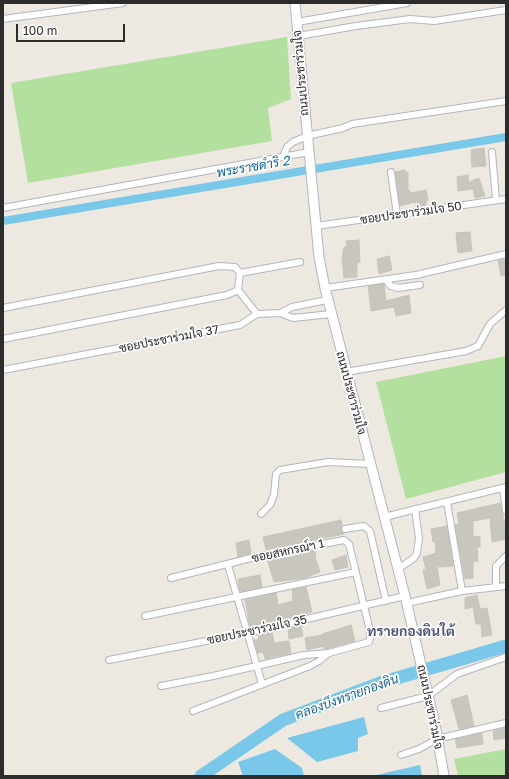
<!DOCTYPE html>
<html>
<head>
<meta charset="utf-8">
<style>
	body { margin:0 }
	#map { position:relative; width:509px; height:779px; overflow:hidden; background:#ede8e0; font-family:"Golos Text",sans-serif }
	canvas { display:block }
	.frame { position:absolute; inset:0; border:4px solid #2c2c2c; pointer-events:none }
	.scale { position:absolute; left:16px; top:24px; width:109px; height:18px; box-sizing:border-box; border:2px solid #2c2c2c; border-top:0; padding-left:5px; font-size:12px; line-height:14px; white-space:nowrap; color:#2c2c2c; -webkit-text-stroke:3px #fff; paint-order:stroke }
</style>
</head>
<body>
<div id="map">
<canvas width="509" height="779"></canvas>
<div class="frame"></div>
<div class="scale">100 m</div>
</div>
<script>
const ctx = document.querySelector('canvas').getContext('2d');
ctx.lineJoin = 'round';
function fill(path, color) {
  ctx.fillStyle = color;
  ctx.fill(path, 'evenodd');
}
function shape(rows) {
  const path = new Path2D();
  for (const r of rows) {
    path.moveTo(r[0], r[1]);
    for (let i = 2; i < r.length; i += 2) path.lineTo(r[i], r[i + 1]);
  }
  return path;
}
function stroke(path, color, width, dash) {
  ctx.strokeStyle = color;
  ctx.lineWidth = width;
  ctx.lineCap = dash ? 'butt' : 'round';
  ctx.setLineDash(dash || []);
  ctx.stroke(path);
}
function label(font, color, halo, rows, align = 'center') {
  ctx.font = font + ' "Golos Text",Sarabun,sans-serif';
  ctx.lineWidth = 3.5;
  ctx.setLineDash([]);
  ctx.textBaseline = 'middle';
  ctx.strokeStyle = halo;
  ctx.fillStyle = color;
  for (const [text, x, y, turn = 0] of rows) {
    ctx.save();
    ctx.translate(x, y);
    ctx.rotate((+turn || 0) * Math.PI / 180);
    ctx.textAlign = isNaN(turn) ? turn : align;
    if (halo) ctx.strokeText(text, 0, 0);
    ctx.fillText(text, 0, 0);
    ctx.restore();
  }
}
fill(shape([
	[287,37,291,99,268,108,272,141,28,183,11,83],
	[506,356,506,472,406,499,376,382],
	[506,749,506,776,458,776,454,759]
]), '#b3e09f');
fill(shape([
	[364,717,368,734,358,738,358,751,317,762,287,738],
	[275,749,302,768,304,776,243,776,238,762],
	[420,765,422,776,372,776]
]), '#79c8e9');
stroke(shape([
	[3,221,506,137]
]), '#79c8e9', 8);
stroke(shape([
	[201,776,283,720,380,683,506,646]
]), '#79c8e9', 13);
const building = shape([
	[484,148,486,166,472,167,471,150,484,148],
	[405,170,405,173,408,172,408,191,410,190,410,193,426,190,428,200,426,201,426,205,416,207,415,202,400,206,395,172,405,170],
	[468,175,469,182,479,178,485,196,475,198,473,189,458,191,457,177,468,175],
	[470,232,472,251,458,253,456,233,470,232],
	[359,240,360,262,357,263,357,277,344,278,342,258,344,247,347,247,346,241,359,240],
	[389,256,392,270,379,274,377,259,389,256],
	[506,259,506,275,501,276,498,260,506,259],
	[384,284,386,301,409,295,411,313,396,316,394,307,371,311,368,286,384,284],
	[500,503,506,529,506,539,492,542,490,518,473,521,473,537,480,536,480,547,477,547,478,561,473,562,473,578,465,579,455,525,459,524,457,513,500,503],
	[341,520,342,525,341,530,344,534,266,550,263,537,341,520],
	[447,526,453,566,437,567,440,585,427,589,423,570,426,570,423,557,436,553,435,541,433,542,431,529,447,526],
	[249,540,251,553,238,557,236,543,249,540],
	[315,550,316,562,317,562,320,572,305,578,274,582,267,559,315,550],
	[346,555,348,567,335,570,332,560,346,555],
	[260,575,262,587,240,592,238,579,260,575],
	[306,587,312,612,256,626,256,625,250,626,245,600,276,593,278,605,293,601,292,590,306,587],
	[477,595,480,609,487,608,492,635,482,637,481,624,476,624,473,607,465,609,465,598,477,595],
	[301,625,303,636,289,639,288,628,301,625],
	[351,625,355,641,326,649,324,649,324,646,307,650,305,638,322,635,322,634,351,625],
	[272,632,274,643,289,641,291,653,265,659,263,652,258,653,254,640,259,639,258,635,272,632],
	[467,695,474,726,459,729,451,700,467,695],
	[506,728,506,738,494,740,493,731,506,728],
	[482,733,483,744,457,748,455,739,482,733]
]);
fill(building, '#c9c6be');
stroke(building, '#c9c4b9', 1);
const minor = shape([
	[3,19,123,3],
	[297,22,407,3],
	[298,36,356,26,410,19,434,21,506,10],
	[492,152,496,200],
	[283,157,287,147,293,142,307,136,343,128,352,124,506,101],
	[391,172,397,215],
	[3,208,309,152],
	[316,226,506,199],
	[386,280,391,286,398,288,420,285],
	[325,288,416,275,506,254],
	[238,290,240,273,300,262],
	[3,308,219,266,235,267,240,273],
	[280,313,292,307,327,300],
	[3,339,227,295,238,290,257,314],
	[3,370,240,325,257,314,280,313,293,318,331,314],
	[346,372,466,351,478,346,490,324,506,310],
	[503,488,506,511],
	[447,502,462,591],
	[261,514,270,505,274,495,276,474,280,470,328,462,370,464],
	[384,517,506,487],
	[345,529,364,526,370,531,386,601],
	[228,565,262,684],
	[398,569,414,558,417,553,419,538,415,509],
	[171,578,255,557,344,540,349,544,371,635,369,642,329,653,319,661,310,666,193,711],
	[496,586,496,566,506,556],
	[407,603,462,591,506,586],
	[145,616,356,572],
	[109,660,247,633,405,596],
	[161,686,213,676,304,655,329,653],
	[381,708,428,696,457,674,506,657],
	[401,755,419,749,437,739,506,723]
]);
const secondary = shape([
	[295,3,319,257,325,288,405,596,436,729,444,776]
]);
stroke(minor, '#b3b5bf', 8);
stroke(secondary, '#b3b5bf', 11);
stroke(minor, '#fff', 6);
stroke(secondary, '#fff', 9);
label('12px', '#2c2c2c', '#fff', [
	["ถนนประชาร่วมใจ",301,73,-95],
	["ซอยประชาร่วมใจ 50",411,213,-8],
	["ซอยประชาร่วมใจ 37",169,339,-11],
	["ถนนประชาร่วมใจ",351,393,75],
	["ซอยสหกรณ์ฯ 1",288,551,-12],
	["ซอยประชาร่วมใจ 35",257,630,-12],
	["ถนนประชาร่วมใจ",430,707,78]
]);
label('italic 13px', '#156798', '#fff', [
	["พระราชดำริ 2",253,167,-10],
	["คลองบึงทรายกองดิน",347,697,-20]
]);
label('bold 14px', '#4e557b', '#fff', [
	["ทรายกองดินใต้",411,632]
]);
</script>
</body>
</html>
